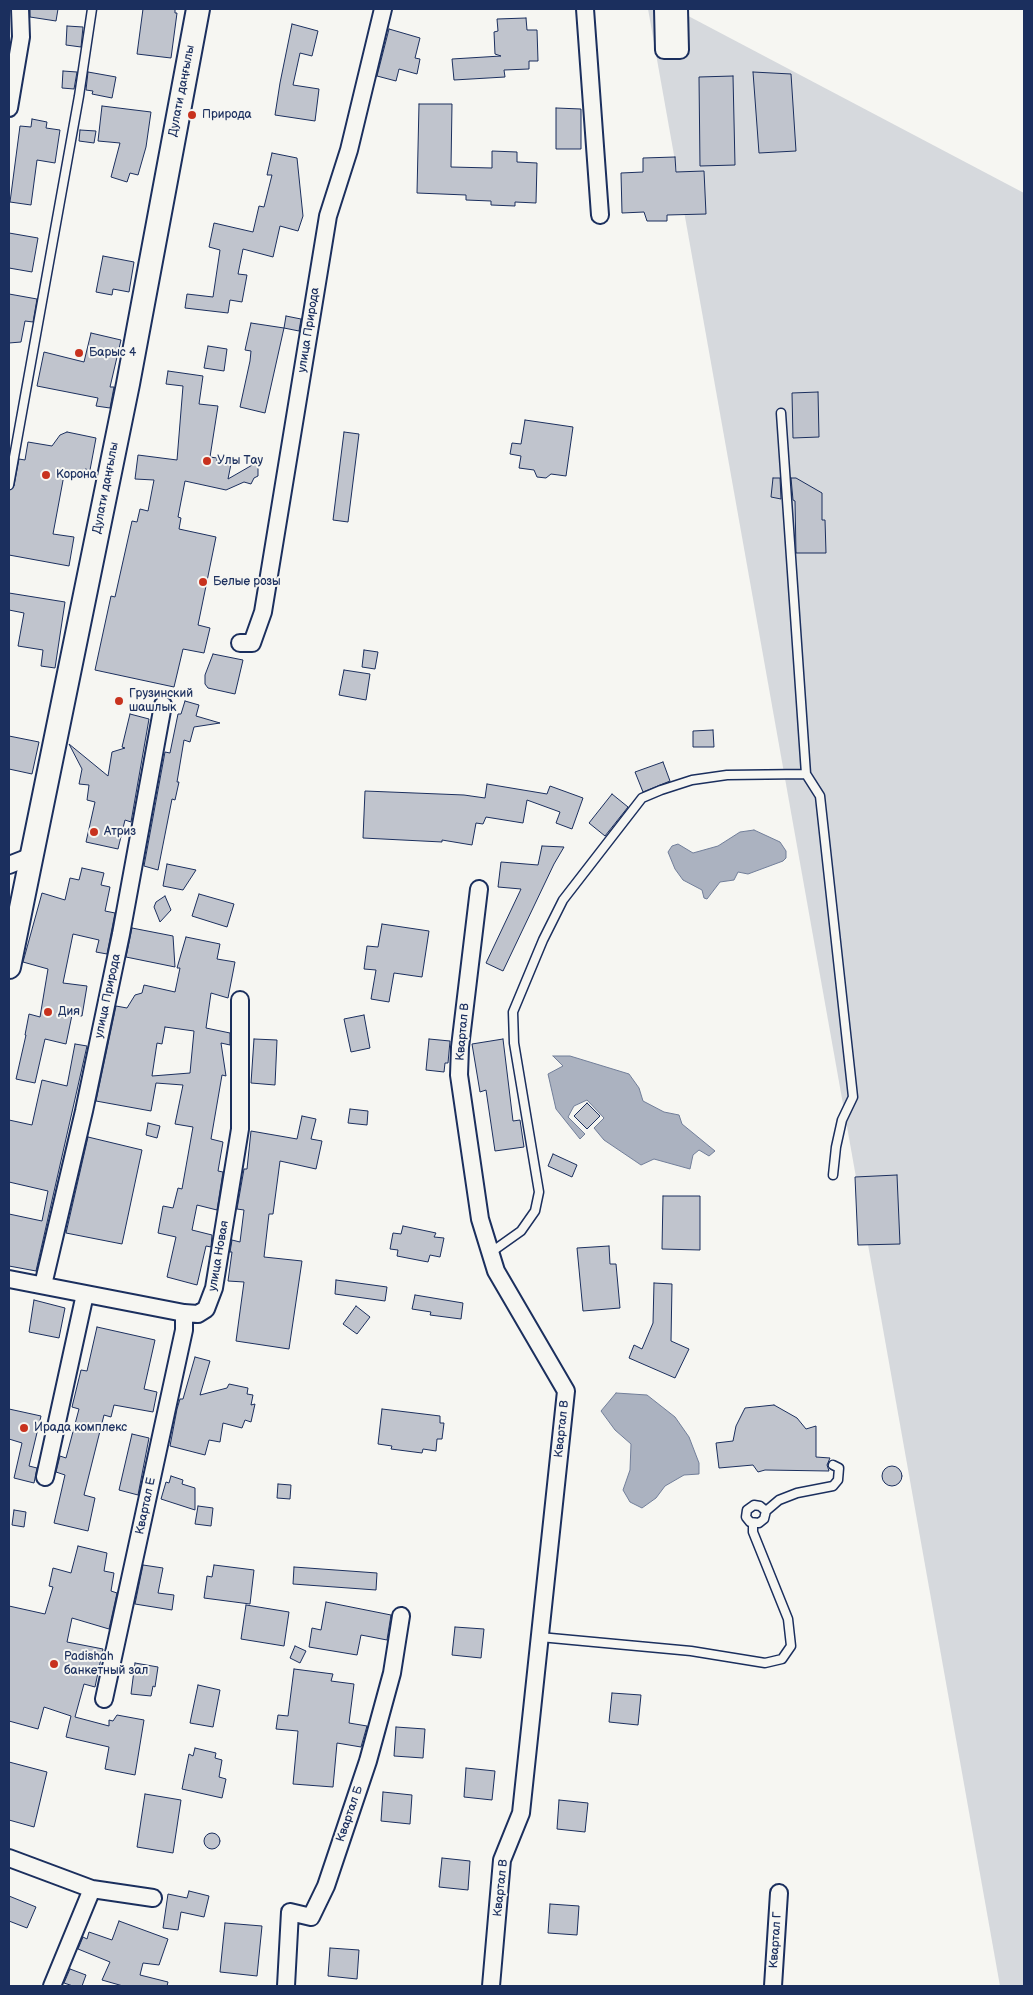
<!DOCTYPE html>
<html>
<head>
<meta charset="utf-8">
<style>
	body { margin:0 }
	#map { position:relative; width:1033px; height:1995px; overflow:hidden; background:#f6f6f2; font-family:"Balsamiq Sans",sans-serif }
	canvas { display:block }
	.frame { position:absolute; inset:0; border:10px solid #1b2f5e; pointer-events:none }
</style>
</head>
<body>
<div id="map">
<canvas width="1033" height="1995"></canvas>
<div class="frame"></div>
</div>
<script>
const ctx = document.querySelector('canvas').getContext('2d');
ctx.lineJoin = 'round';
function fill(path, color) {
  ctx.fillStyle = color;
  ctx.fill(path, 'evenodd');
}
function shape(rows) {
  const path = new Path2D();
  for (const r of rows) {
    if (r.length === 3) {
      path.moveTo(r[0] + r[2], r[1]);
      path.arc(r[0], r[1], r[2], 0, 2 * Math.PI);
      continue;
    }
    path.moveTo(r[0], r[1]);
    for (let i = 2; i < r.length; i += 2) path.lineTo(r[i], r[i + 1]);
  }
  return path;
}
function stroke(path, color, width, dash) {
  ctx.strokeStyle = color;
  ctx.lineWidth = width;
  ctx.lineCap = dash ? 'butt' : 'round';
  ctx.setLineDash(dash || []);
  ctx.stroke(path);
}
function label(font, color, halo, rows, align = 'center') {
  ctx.font = font + ' "Balsamiq Sans",sans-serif';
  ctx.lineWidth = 4;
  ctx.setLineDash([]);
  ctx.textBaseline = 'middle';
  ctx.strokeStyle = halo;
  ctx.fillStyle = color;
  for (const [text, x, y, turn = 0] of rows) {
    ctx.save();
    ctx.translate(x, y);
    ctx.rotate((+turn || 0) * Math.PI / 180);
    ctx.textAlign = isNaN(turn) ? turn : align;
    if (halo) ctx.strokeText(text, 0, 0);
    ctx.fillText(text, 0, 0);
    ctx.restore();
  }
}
fill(shape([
	[648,9,675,9,1024,193,1024,1986,1000,1986]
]), '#d6d9dd');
const water = shape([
	[754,830,780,842,786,851,786,858,783,861,748,874,738,872,734,880,720,882,707,899,704,898,702,890,683,880,675,869,668,852,672,846,678,844,693,853,718,846,740,832,754,830],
	[553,1056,570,1056,629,1074,639,1088,643,1101,664,1112,679,1115,682,1124,715,1151,709,1156,699,1150,693,1155,690,1169,654,1159,641,1165,604,1140,594,1128,604,1118,587,1100,574,1106,568,1117,585,1134,580,1139,556,1109,548,1074,563,1066,553,1056],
	[616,1393,647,1395,675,1417,689,1437,699,1463,699,1474,684,1475,665,1486,656,1498,642,1508,630,1502,623,1490,630,1470,631,1444,615,1430,601,1411,616,1393]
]);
fill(water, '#abb2c0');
stroke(water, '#717e99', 1);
const building = shape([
	[30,9,58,9,56,21,30,17,30,9],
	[143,9,175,9,175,13,177,13,171,58,137,54,143,9],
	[526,18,527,30,537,30,538,61,529,61,529,69,504,70,505,77,454,80,452,59,501,56,495,54,494,32,498,31,497,19,526,18],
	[292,24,318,31,312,56,300,53,293,85,319,89,315,121,275,115,280,83,292,24],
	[67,26,83,27,81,47,66,45,67,26],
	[389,29,420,38,415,58,420,59,417,74,399,69,396,81,377,76,389,29],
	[63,71,77,72,74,89,62,88,63,71],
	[88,72,116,77,112,98,92,94,93,91,86,90,88,72],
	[753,72,791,74,796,151,759,153,753,72],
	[733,76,735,165,700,166,699,77,733,76],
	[419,104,452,104,451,167,492,168,492,151,517,152,517,162,537,163,536,203,515,202,515,206,491,205,491,201,466,200,466,195,417,193,419,104],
	[102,106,151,112,146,147,138,175,130,173,127,182,111,177,120,143,98,141,102,106],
	[556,108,581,109,581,149,556,149,556,108],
	[32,119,47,122,46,128,60,130,55,163,37,160,31,205,10,202,20,126,31,127,32,119],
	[80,130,96,131,94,143,79,141,80,130],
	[272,153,297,158,303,216,298,231,280,226,273,257,243,249,238,274,247,275,242,302,230,300,228,313,185,308,187,294,213,297,220,250,209,247,214,223,253,232,259,206,264,207,272,175,267,175,272,153],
	[675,157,676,172,704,171,706,214,667,215,667,221,647,221,644,212,622,213,621,173,643,172,643,158,675,157],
	[9,233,38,238,32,272,9,268,9,233],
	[103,256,134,262,129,292,113,289,112,295,96,292,103,256],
	[9,294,37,299,33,322,25,321,21,342,9,343,9,294],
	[286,316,301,319,299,331,284,328,286,316],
	[251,323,284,328,265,413,240,407,250,361,251,351,245,350,251,323],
	[91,333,121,340,110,387,114,387,110,408,96,406,98,398,37,386,44,352,84,362,91,333],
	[208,346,227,349,224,371,204,368,208,346],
	[168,371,203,376,199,404,218,406,210,457,217,458,217,461,231,464,228,479,261,460,258,468,258,476,254,478,251,484,244,482,226,490,185,481,178,517,181,518,179,529,216,537,198,625,210,628,204,653,183,649,174,687,95,670,111,596,115,597,132,521,137,522,140,509,148,511,154,480,135,479,138,455,177,460,183,386,166,384,168,371],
	[818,392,819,437,793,438,792,393,818,392],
	[525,420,573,427,566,476,551,474,546,478,537,477,534,470,519,468,521,456,510,454,512,443,521,444,525,420],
	[67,432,96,438,90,470,85,469,83,478,64,475,53,534,74,537,69,566,9,555,9,491,14,486,19,459,25,460,28,442,52,446,60,435,67,432],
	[344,432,359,434,348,522,333,520,344,432],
	[773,478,780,478,781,499,771,497,773,478],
	[791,478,796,478,822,493,822,520,825,520,826,553,796,553,795,501,793,500,791,478],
	[9,593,65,602,55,668,41,666,43,650,18,646,24,613,9,610,9,593],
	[364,650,378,652,375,669,362,667,364,650],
	[213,654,243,660,235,694,208,688,205,684,205,675,213,654],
	[344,670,370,674,366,700,339,695,344,670],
	[185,701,199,705,196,716,220,723,194,727,190,742,184,740,177,782,179,782,175,800,172,799,158,870,144,866,165,752,170,753,178,714,181,714,185,701],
	[130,714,149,719,131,822,125,820,118,849,86,842,95,802,87,800,89,785,79,784,82,769,69,744,108,776,112,752,125,748,122,747,130,714],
	[713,730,714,747,693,747,693,731,713,730],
	[9,736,39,742,32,774,9,769,9,736],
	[663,762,670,781,643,792,635,772,663,762],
	[487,784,547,794,550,786,583,798,572,829,556,823,560,812,527,800,523,823,486,817,483,824,476,823,472,845,442,840,442,842,363,838,365,791,464,795,485,798,487,784],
	[612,794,628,807,605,836,589,823,612,794],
	[542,846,564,847,554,864,503,971,486,963,521,889,498,887,501,862,538,865,542,846],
	[167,864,196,870,183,890,163,886,167,864],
	[82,868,104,873,101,885,110,887,105,911,115,913,107,954,96,952,99,940,73,934,63,983,87,986,82,1016,72,1015,66,1044,45,1039,35,1083,16,1079,26,1035,25,1035,29,1014,40,1017,48,969,23,962,42,893,65,900,70,878,79,880,82,868],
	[199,894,234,904,227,927,192,916,199,894],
	[165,896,171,910,160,922,154,907,156,902,165,896],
	[382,924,429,931,422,977,394,973,389,1002,371,999,376,970,364,969,367,946,378,947,382,924],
	[132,928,173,936,175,967,126,957,132,928],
	[186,937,220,944,217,959,235,962,228,998,211,993,206,1028,230,1033,230,1045,221,1043,226,1076,222,1075,211,1139,223,1142,218,1171,223,1172,217,1210,197,1205,192,1230,212,1235,211,1247,206,1246,197,1285,167,1277,176,1237,158,1233,163,1206,173,1208,178,1188,182,1189,193,1127,175,1124,183,1085,156,1083,151,1111,96,1101,116,1006,127,1008,135,995,142,993,144,985,175,992,180,968,177,968,186,937],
	[165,1027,194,1031,190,1073,152,1076,157,1043,162,1044,165,1027],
	[364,1015,370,1048,351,1052,344,1019,364,1015],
	[254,1039,277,1040,275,1085,251,1083,254,1039],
	[429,1039,450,1041,448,1063,445,1063,444,1072,426,1070,429,1039],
	[503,1039,513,1121,520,1120,524,1147,495,1151,486,1090,480,1092,472,1044,503,1039],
	[75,1044,87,1046,36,1271,9,1266,9,1214,42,1221,48,1191,9,1182,9,1120,32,1125,42,1080,67,1086,75,1044],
	[587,1103,600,1116,587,1129,574,1116,587,1103],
	[350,1109,368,1111,367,1125,348,1123,350,1109],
	[302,1116,316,1119,311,1139,322,1141,316,1169,280,1161,273,1214,269,1214,264,1257,302,1261,289,1349,236,1341,244,1282,228,1281,232,1252,230,1252,232,1240,240,1242,244,1210,237,1209,244,1169,247,1169,251,1131,297,1139,302,1116],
	[148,1123,160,1126,157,1138,146,1135,148,1123],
	[88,1137,142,1150,122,1244,66,1233,88,1137],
	[553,1154,577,1165,572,1177,548,1166,553,1154],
	[897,1175,900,1244,858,1245,855,1177,897,1175],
	[663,1196,700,1196,700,1250,662,1249,663,1196],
	[403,1226,436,1233,434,1237,444,1238,440,1257,430,1255,428,1262,397,1256,398,1250,390,1249,393,1233,401,1234,403,1226],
	[609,1246,610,1264,616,1264,620,1308,583,1311,577,1248,609,1246],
	[336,1280,387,1287,385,1301,335,1294,336,1280],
	[654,1283,672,1284,671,1341,689,1349,675,1378,629,1358,634,1345,642,1349,653,1323,654,1283],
	[415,1295,463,1303,461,1319,430,1315,431,1312,412,1309,415,1295],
	[34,1300,65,1308,59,1338,29,1332,34,1300],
	[356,1306,370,1317,357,1334,343,1324,356,1306],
	[97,1327,155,1340,144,1389,157,1392,153,1412,114,1405,111,1417,104,1415,84,1495,95,1498,88,1531,54,1523,65,1475,56,1472,60,1456,66,1458,79,1409,72,1407,81,1370,87,1371,97,1327],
	[195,1357,210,1361,200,1395,227,1388,229,1384,248,1388,247,1394,253,1395,251,1405,255,1404,251,1422,245,1420,242,1428,223,1423,220,1442,209,1440,205,1455,170,1446,177,1409,180,1399,183,1399,195,1357],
	[774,1405,797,1418,806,1429,816,1426,816,1457,830,1458,827,1465,829,1471,765,1470,758,1472,753,1465,719,1468,716,1443,733,1441,736,1426,745,1408,774,1405],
	[9,1409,41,1416,29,1466,37,1468,34,1483,14,1478,22,1443,9,1439,9,1409],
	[382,1409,440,1416,440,1423,444,1423,442,1439,437,1439,436,1451,423,1449,422,1453,391,1449,392,1446,378,1444,382,1409],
	[132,1434,149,1438,138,1495,119,1490,132,1434],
	[892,1476,10],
	[171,1476,183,1480,182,1484,195,1488,195,1510,161,1499,166,1482,169,1483,171,1476],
	[278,1484,291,1485,290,1499,277,1498,278,1484],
	[198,1506,213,1508,211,1526,195,1524,198,1506],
	[14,1510,26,1512,24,1527,12,1525,14,1510],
	[78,1546,107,1553,104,1571,114,1573,111,1591,117,1593,109,1629,72,1618,67,1642,103,1649,95,1687,84,1684,75,1717,109,1726,109,1720,113,1721,117,1715,144,1720,135,1775,105,1769,109,1747,66,1737,71,1716,44,1707,38,1729,9,1721,9,1606,45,1614,53,1587,49,1586,53,1568,71,1573,78,1546],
	[143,1565,163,1568,158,1593,174,1595,172,1610,135,1604,143,1565],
	[214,1565,254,1570,250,1604,204,1598,207,1576,212,1577,214,1565],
	[294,1567,377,1573,376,1590,293,1584,294,1567],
	[326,1602,391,1615,387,1640,361,1635,357,1655,309,1647,312,1628,321,1630,326,1602],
	[246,1605,289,1612,284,1646,241,1639,246,1605],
	[455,1627,484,1629,481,1658,452,1655,455,1627],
	[295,1646,306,1651,300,1663,290,1658,295,1646],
	[135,1663,158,1667,155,1687,153,1686,151,1696,131,1694,135,1663],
	[294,1669,333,1674,331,1681,354,1684,349,1723,367,1726,361,1747,337,1743,333,1787,293,1784,298,1731,276,1729,278,1715,288,1716,294,1669],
	[198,1685,220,1690,213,1727,190,1723,198,1685],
	[612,1693,641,1695,638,1725,609,1722,612,1693],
	[396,1727,425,1729,423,1758,394,1756,396,1727],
	[195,1748,216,1753,215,1758,222,1760,219,1777,226,1779,222,1798,182,1789,189,1754,193,1756,195,1748],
	[9,1762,47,1772,34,1827,9,1820,9,1762],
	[466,1768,495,1771,492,1800,464,1797,466,1768],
	[383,1792,412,1795,410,1824,381,1821,383,1792],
	[145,1794,181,1800,173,1853,137,1847,145,1794],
	[559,1800,588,1803,585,1832,557,1829,559,1800],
	[212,1841,8],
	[442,1858,470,1861,468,1890,439,1887,442,1858],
	[189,1891,209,1896,204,1917,181,1912,178,1930,163,1928,168,1894,187,1898,189,1891],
	[9,1896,36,1907,27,1928,9,1921,9,1896],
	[550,1904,579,1906,577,1935,548,1933,550,1904],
	[119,1921,168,1939,159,1965,143,1963,140,1975,168,1982,167,1986,123,1986,102,1980,110,1962,78,1949,83,1937,87,1939,89,1932,112,1940,119,1921],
	[225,1923,262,1926,257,1976,220,1972,225,1923],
	[330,1948,359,1950,357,1979,328,1976,330,1948],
	[70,1969,86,1975,82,1986,73,1986,64,1983,70,1969]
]);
fill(building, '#c0c4cd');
stroke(building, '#1b2f5e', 1);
const service = shape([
	[781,413,806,774,820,796,853,1097,842,1120,836,1147,833,1175],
	[9,485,79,96,92,9],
	[490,1253,521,1231,535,1211,539,1192,514,1043,513,1012,543,940,563,900,642,798,661,790,692,780,727,775,806,774],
	[766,1511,760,1506,754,1505,747,1510,746,1517,750,1522,759,1523,764,1519,766,1511,779,1500,797,1493,833,1486,838,1480,839,1468,833,1465],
	[540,1637,691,1651,765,1663,782,1659,791,1646,788,1619,753,1532,753,1523]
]);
const minor = shape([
	[585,9,600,215],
	[663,9,664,50,680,50,679,9],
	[9,108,21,37,20,9],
	[240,643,252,643,263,612,328,216,349,150,383,9],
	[9,865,32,856],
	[479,889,460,1047,459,1075,480,1219,496,1271,566,1391,521,1813,502,1860,491,1986],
	[9,1279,184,1313,198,1314,206,1309,214,1288,240,1129,240,1000],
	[43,1285,84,1111,121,934,163,705],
	[45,1477,85,1294],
	[104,1699,184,1330,184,1313],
	[9,1858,92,1889,153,1898],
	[52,1986,92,1889],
	[286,1986,290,1912,311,1917,326,1886,368,1761,392,1673,401,1616],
	[773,1986,779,1893]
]);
const secondary = shape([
	[9,967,128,384,198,9]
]);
stroke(service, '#1b2f5e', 11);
stroke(minor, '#1b2f5e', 20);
stroke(secondary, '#1b2f5e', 26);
stroke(service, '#f6f6f2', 8);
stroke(minor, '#f6f6f2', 16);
stroke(secondary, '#f6f6f2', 22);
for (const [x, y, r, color] of [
	[192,115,5,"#c8321e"],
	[79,353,5,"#c8321e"],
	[207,461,5,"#c8321e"],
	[46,475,5,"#c8321e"],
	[203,582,5,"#c8321e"],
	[119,701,5,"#c8321e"],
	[94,832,5,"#c8321e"],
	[48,1012,5,"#c8321e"],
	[24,1428,5,"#c8321e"],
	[54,1664,5,"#c8321e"]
]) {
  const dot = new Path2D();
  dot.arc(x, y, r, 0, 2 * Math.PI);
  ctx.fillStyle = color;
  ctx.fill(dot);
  stroke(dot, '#f6f6f2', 2);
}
label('12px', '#1b2f5e', '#f6f6f2', [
	["Дулати даңғылы",182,91,-79],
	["улица Природа",309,330,-81],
	["Дулати даңғылы",106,488,-79],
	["улица Природа",108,996,-78],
	["Квартал В",463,1032,-85],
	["улица Новая",219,1256,-80],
	["Квартал В",562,1429,-84],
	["Квартал Е",146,1506,-78],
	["Квартал Б",350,1814,-71],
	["Квартал В",501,1888,-84],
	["Квартал Г",776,1940,-86]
]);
label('12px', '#1b2f5e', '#f6f6f2', [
	["Природа",202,115],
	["Барыс 4",89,353],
	["Улы Тау",217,461],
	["Корона",56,475],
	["Белые розы",213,582],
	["Грузинский",129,694],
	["шашлык",129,708],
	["Атриз",104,832],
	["Дия",58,1012],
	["Ирада комплекс",34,1428],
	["Padishah",64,1657],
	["банкетный зал",64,1671]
], 'left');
</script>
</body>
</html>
